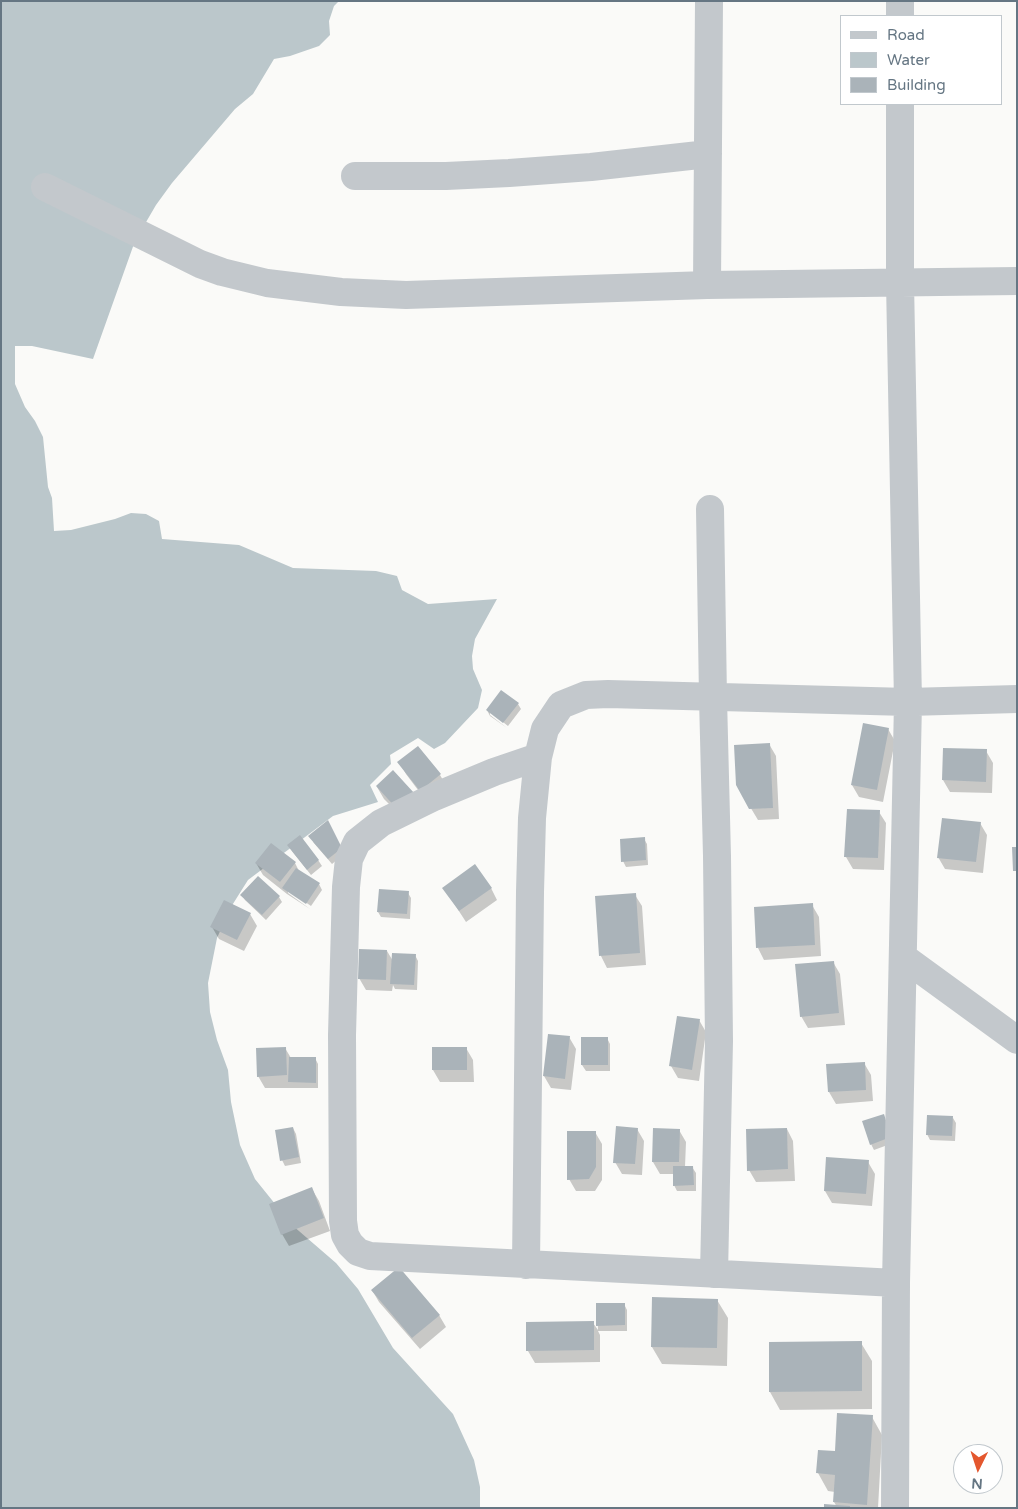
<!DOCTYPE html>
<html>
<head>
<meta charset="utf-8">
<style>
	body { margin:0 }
	#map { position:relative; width:1018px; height:1509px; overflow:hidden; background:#fafaf8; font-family:"Varela Round",sans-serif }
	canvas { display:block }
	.frame { position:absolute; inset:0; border:2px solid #657683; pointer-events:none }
	.legend { position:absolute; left:840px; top:15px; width:162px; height:90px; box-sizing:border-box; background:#fff; border:1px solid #c1c8cd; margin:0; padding:6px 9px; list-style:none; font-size:15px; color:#657683 }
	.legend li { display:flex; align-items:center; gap:10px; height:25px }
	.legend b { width:25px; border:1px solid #c1c8cd }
	.north { position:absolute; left:953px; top:1444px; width:50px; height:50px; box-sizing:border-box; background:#fff; border:1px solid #c1c8cd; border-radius:50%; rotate:184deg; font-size:14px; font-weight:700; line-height:20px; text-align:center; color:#657683 }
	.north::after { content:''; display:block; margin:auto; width:18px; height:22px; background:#e4572e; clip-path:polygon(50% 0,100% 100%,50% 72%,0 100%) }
</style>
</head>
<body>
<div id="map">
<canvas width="1018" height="1509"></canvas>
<div class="frame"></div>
<ul class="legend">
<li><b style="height:6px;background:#c3c8cc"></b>Road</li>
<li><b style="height:14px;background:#bbc7cb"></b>Water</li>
<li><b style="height:14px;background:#aab3b9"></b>Building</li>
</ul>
<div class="north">N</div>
</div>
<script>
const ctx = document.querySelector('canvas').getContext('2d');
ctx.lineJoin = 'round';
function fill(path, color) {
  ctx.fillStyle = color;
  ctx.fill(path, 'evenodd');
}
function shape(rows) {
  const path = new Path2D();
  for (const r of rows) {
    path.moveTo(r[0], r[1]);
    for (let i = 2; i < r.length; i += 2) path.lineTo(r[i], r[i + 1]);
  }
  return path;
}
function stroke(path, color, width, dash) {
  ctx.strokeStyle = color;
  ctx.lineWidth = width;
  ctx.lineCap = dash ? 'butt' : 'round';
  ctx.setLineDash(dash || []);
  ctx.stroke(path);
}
fill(shape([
	[1,1,339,1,334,6,329,21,330,35,319,46,290,56,274,59,253,94,235,109,172,183,156,205,135,241,93,359,32,346,15,346,15,384,25,407,35,421,43,437,48,487,52,498,54,531,71,530,115,519,131,513,146,514,159,521,162,539,239,545,293,568,376,571,397,576,402,590,428,604,497,599,475,639,472,656,473,669,482,690,478,708,445,743,434,749,418,738,390,755,391,764,370,785,378,802,333,816,248,880,231,907,217,938,208,983,210,1012,217,1040,228,1070,231,1102,240,1145,255,1179,292,1225,336,1263,358,1289,393,1348,453,1414,474,1460,480,1487,480,1508,1,1508]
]), '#bbc7cb');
fill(shape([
	[518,704,521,709,508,726,490,712,490,715,507,728,490,716,487,710],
	[888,729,895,741,883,802,859,797,852,785],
	[769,744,776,756,779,819,758,820,737,785],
	[418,747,440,775,447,787,427,802,406,774,399,762],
	[944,749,986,751,993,763,992,793,950,792,943,780],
	[377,787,421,807,406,821,384,799],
	[879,812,886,823,884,870,853,869,846,857],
	[980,823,987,835,983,873,945,869,938,857],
	[644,839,647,844,648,865,626,867,623,861],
	[313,842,344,854,332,864],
	[292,851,318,860,322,866,311,875],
	[256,863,295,863,299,871,319,884,322,890,311,906,288,890,288,893,310,909,287,894,263,875],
	[444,888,491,888,497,900,466,922],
	[408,893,411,898,410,919,381,917,378,912],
	[242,895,279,897,282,902,266,920,245,900],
	[635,895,642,906,646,965,607,968,601,956,596,897],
	[812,905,819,917,821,956,764,960,758,948],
	[250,914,257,926,244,951,219,939,212,927],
	[387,951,393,961,415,955,418,961,417,990,395,989,393,985,392,991,366,990,359,978],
	[833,962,840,974,845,1025,808,1028,801,1016],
	[699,1020,706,1032,699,1081,678,1078,671,1066],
	[569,1037,576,1049,571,1090,551,1088,544,1076],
	[607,1038,610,1044,610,1071,586,1071,582,1065],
	[285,1048,291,1058,315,1058,318,1064,318,1088,265,1088,258,1076],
	[466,1048,473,1060,474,1082,440,1082,433,1070],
	[864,1063,871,1075,873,1101,836,1104,829,1092],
	[883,1116,893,1143,874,1150,871,1144],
	[953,1118,956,1123,955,1141,930,1140,927,1134],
	[293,1128,296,1134,301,1163,285,1166,282,1160],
	[637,1129,644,1141,642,1175,622,1174,615,1162],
	[787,1129,793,1141,795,1181,756,1182,749,1170],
	[679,1130,686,1142,685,1167,692,1167,696,1173,696,1191,677,1191,674,1185,674,1174,660,1174,653,1162],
	[595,1132,602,1144,602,1180,595,1191,576,1191,569,1179],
	[827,1159,868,1162,875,1174,872,1206,832,1203,825,1191],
	[312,1189,319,1201,330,1231,289,1246,282,1234],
	[372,1290,439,1315,446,1327,420,1349,379,1302],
	[717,1300,728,1318,727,1366,662,1364,652,1347],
	[597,1304,624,1304,627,1310,627,1331,598,1331,600,1335,600,1362,535,1363,528,1351,593,1323,598,1330],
	[861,1343,872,1361,872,1409,780,1410,770,1392],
	[872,1417,882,1435,878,1508,825,1508,837,1507,834,1502,835,1492,828,1491,818,1473,836,1452]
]), '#0003');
fill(shape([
	[501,690,519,703,503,723,486,710],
	[863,723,889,728,877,790,851,785],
	[770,743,773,808,749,809,736,785,734,745],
	[418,746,441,774,420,791,397,762],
	[943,748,987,749,986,782,942,780],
	[393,770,415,794,398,810,376,786],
	[847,809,880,810,878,858,844,857],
	[942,818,981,822,976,862,937,858],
	[328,820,342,848,328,859,308,836],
	[300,835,319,860,307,870,287,845],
	[645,837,646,860,621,862,620,839],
	[271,843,296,862,280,882,255,863],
	[1012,847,1017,847,1017,871,1013,871],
	[475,864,492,888,459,911,442,888],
	[296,868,320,883,306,904,282,888],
	[258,876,280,896,262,915,240,895],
	[379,889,409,891,407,914,377,912],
	[636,893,640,953,599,956,595,896],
	[224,900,251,913,237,940,210,927],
	[813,903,815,945,756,948,754,907],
	[359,949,387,950,386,980,358,979],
	[392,953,416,954,414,985,390,984],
	[834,961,839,1013,800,1017,795,964],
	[677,1016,700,1019,692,1070,669,1066],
	[548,1034,570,1036,565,1079,543,1076],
	[581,1037,608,1037,608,1065,581,1065],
	[286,1047,287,1075,257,1077,256,1048],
	[432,1047,467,1047,467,1070,432,1070],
	[289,1057,316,1057,316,1083,288,1082],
	[865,1062,866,1090,828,1092,826,1064],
	[884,1114,891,1137,870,1145,862,1121],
	[927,1115,953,1116,952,1136,926,1135],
	[616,1126,638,1128,635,1164,613,1163],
	[293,1127,299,1157,280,1161,275,1130],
	[653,1128,680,1129,679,1162,652,1162],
	[787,1128,788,1169,747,1171,746,1129],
	[567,1131,596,1131,596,1167,589,1179,567,1180],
	[826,1157,869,1160,866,1194,824,1191],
	[673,1166,693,1166,694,1185,673,1186],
	[312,1187,324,1218,281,1235,269,1204],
	[399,1267,440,1315,412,1338,371,1290],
	[652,1297,718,1299,717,1348,651,1347],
	[596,1303,625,1303,625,1325,596,1326],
	[594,1321,594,1350,526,1351,526,1322],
	[862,1341,862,1391,769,1392,769,1342],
	[837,1413,873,1415,867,1505,833,1502,835,1475,816,1473,818,1450,835,1451],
	[824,1504,850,1506,850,1508,824,1508]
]), '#aab3b9');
stroke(shape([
	[900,1,900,16],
	[355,176,446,176,509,173,591,167,708,154],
	[45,187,200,264,222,272,267,283,341,292,406,295,707,285,1017,281],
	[707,285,709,1],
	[710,509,713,698,717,856,719,1041,714,1274],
	[538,757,494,772,434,797,381,823,357,842,349,859,346,887,342,1035,343,1221,345,1235,350,1244,358,1252,370,1256,896,1283],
	[903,957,1017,1040],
	[526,1265,530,892,532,818,538,757,545,729,561,705,586,695,608,694,908,702,1017,699],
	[895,1508,896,1283,908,702,900,282,900,104]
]), '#c3c8cc', 28);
</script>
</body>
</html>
